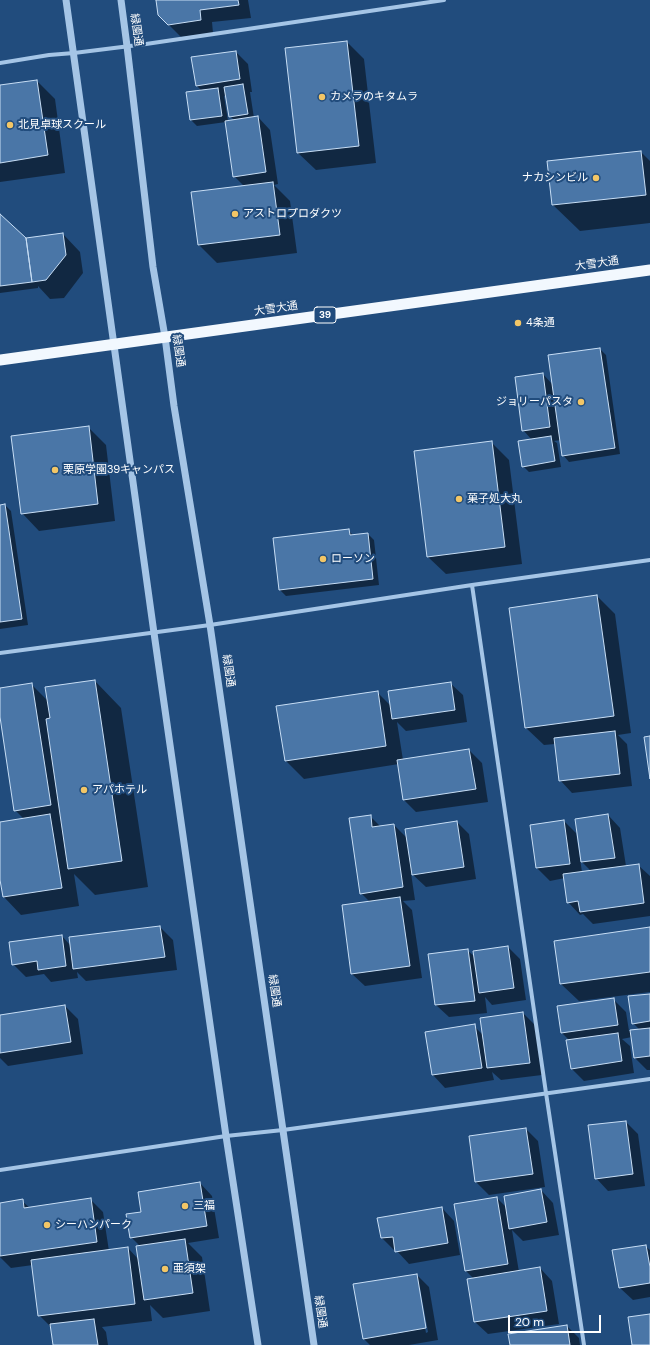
<!DOCTYPE html>
<html>
<head>
<meta charset="utf-8">
<style>
	body { margin:0 }
	#map { position:relative; width:650px; height:1345px; overflow:hidden; background:#214c7d; font-family:"DM Sans",sans-serif }
	canvas { display:block }
	.scale { position:absolute; left:508px; top:1315px; width:93px; height:18px; box-sizing:border-box; border:2px solid #fff; border-top:0; padding-left:5px; font-size:12px; line-height:14px; white-space:nowrap; color:#fff; -webkit-text-stroke:3px #214c7d; paint-order:stroke }
</style>
</head>
<body>
<div id="map">
<canvas width="650" height="1345"></canvas>
<div class="scale">20 m</div>
</div>
<script>
const ctx = document.querySelector('canvas').getContext('2d');
ctx.lineJoin = 'round';
function fill(path, color) {
  ctx.fillStyle = color;
  ctx.fill(path, 'evenodd');
}
function shape(rows) {
  const path = new Path2D();
  for (const r of rows) {
    path.moveTo(r[0], r[1]);
    for (let i = 2; i < r.length; i += 2) path.lineTo(r[i], r[i + 1]);
  }
  return path;
}
function stroke(path, color, width, dash) {
  ctx.strokeStyle = color;
  ctx.lineWidth = width;
  ctx.lineCap = dash ? 'butt' : 'round';
  ctx.setLineDash(dash || []);
  ctx.stroke(path);
}
function label(font, color, halo, rows, align = 'center') {
  ctx.font = font + ' "DM Sans","Noto Sans JP",sans-serif';
  ctx.lineWidth = 4;
  ctx.setLineDash([]);
  ctx.textBaseline = 'middle';
  ctx.strokeStyle = halo;
  ctx.fillStyle = color;
  for (const [text, x, y, turn = 0] of rows) {
    ctx.save();
    ctx.translate(x, y);
    ctx.rotate((+turn || 0) * Math.PI / 180);
    ctx.textAlign = isNaN(turn) ? turn : align;
    if (halo) ctx.strokeText(text, 0, 0);
    ctx.fillText(text, 0, 0);
    ctx.restore();
  }
}
fill(shape([
	[157,0,248,0,251,18,212,22,213,33,181,37,159,15],
	[347,42,364,59,376,163,316,170,298,153],
	[236,52,248,64,252,92,250,92,254,118,258,117,270,130,278,184,274,185,290,201,297,253,217,263,199,245,245,187,234,176,226,122,197,126,191,120,202,91,196,85],
	[226,95,230,116,234,120,228,121,224,96],
	[37,81,55,99,65,173,0,182,0,86],
	[641,152,650,161,650,223,580,231,553,205,548,162],
	[0,216,26,239,63,234,80,252,83,273,64,298,50,299,38,286,38,288,0,293],
	[600,349,606,355,620,454,569,462,563,455,561,440,554,441,557,443,561,467,529,472,523,466,532,440,523,430,543,374,553,385],
	[88,427,106,445,115,521,39,531,22,513],
	[491,442,509,460,522,564,446,574,428,557],
	[5,505,11,511,28,625,0,629,0,506],
	[348,530,353,535,368,534,374,540,379,585,286,596,280,590],
	[597,596,615,614,631,733,618,735,627,744,632,786,572,793,560,780,555,744,544,745,526,728],
	[95,681,121,708,148,887,95,895,74,874,79,906,21,915,4,897,0,873,0,823,24,819,15,810,0,711,0,689,32,685,48,701],
	[450,683,463,695,467,722,406,731,397,722,403,760,469,750,482,763,488,802,416,812,404,800,399,764,304,779,286,761,278,707,377,692,391,706],
	[608,815,620,828,626,866,638,865,650,876,650,916,593,924,583,914,580,915,568,902,565,878,550,881,537,868,531,826,564,821,576,833,582,872,591,871,582,862,577,820],
	[370,816,381,827,394,825,408,839,457,822,469,834,476,879,426,887,411,873,415,900,403,901,412,910,422,978,365,986,352,974,370,902,361,893],
	[160,927,173,940,177,970,86,981,77,972,78,978,51,982,44,974,26,977,13,964,62,936,71,946],
	[650,928,650,992,579,1001,561,984],
	[508,947,520,959,526,1000,492,1005,485,997,487,1013,449,1017,436,1005,467,950,475,957],
	[650,995,650,1070,647,1070,635,1058,632,1037,622,1039,630,1046,634,1073,584,1081,571,1068,570,1041,562,1033,558,1007,613,999,626,1012,629,1031,640,1030,633,1023],
	[65,1006,78,1019,83,1054,8,1066,0,1058,0,1016],
	[523,1013,535,1025,542,1075,501,1080,492,1072,494,1080,445,1088,433,1075,426,1033,474,1026,483,1035],
	[626,1122,638,1134,645,1186,608,1191,596,1178],
	[526,1129,538,1141,545,1187,489,1195,476,1182,470,1137],
	[200,1183,212,1196,219,1238,188,1243,202,1257,210,1311,163,1318,150,1305,152,1321,102,1327,106,1332,108,1345,54,1345,52,1328,39,1315,33,1265,11,1268,0,1257,0,1206,22,1201,30,1208,91,1200,103,1212,109,1251,128,1248,139,1260,140,1246,131,1237,142,1213],
	[541,1190,553,1203,559,1235,523,1241,512,1230,519,1272,540,1268,552,1281,559,1324,488,1334,475,1322,469,1280,474,1279,466,1271,497,1198,507,1208],
	[442,1208,454,1221,460,1255,409,1264,396,1250,394,1250,382,1238],
	[645,1246,650,1250,650,1297,633,1300,620,1288,613,1251],
	[417,1275,429,1287,438,1340,409,1345,370,1345,363,1338],
	[418,1288,420,1288,428,1332,426,1333],
	[567,1326,579,1338,580,1345,511,1345]
]), '#0007');
const building = shape([
	[156,0,238,0,239,5,200,10,201,20,168,25,158,15,156,0],
	[347,41,359,146,297,153,285,48,347,41],
	[236,51,240,79,196,86,191,57,236,51],
	[37,80,48,155,0,163,0,85,37,80],
	[243,84,248,114,229,117,224,87,243,84],
	[218,88,222,116,190,120,186,92,218,88],
	[258,116,266,172,233,177,225,121,258,116],
	[641,151,646,195,552,205,547,161,641,151],
	[273,182,280,235,198,245,191,192,273,182],
	[0,214,26,238,32,282,0,286,0,214],
	[63,233,66,255,46,280,32,282,26,238,63,233],
	[600,348,615,448,562,456,548,355,600,348],
	[543,373,550,427,522,431,515,377,543,373],
	[89,426,98,504,21,514,11,436,89,426],
	[551,436,555,461,522,467,518,441,551,436],
	[492,441,505,547,427,557,414,451,492,441],
	[5,504,22,619,0,622,0,505,5,504],
	[349,529,350,535,368,533,373,579,279,590,273,538,349,529],
	[597,595,614,716,525,728,509,608,597,595],
	[95,680,122,861,68,869,46,719,50,718,45,687,95,680],
	[451,682,455,710,392,719,388,691,451,682],
	[32,683,51,805,14,811,0,717,0,688,32,683],
	[378,691,386,746,285,761,276,706,378,691],
	[615,731,620,774,559,781,554,738,615,731],
	[650,736,650,779,644,737,650,736],
	[469,749,476,789,403,800,397,760,469,749],
	[50,814,62,888,3,897,0,880,0,822,50,814],
	[608,814,615,858,581,862,575,819,608,814],
	[371,815,372,827,394,824,403,887,360,894,349,818,371,815],
	[564,820,570,864,536,868,530,825,564,820],
	[457,821,464,867,412,875,405,829,457,821],
	[639,864,644,903,580,912,578,901,567,903,563,874,639,864],
	[400,897,410,966,351,974,342,905,400,897],
	[160,926,165,957,73,969,69,937,160,926],
	[650,927,650,972,560,984,554,941,650,927],
	[62,935,66,966,38,970,37,961,12,965,9,942,62,935],
	[508,946,514,988,479,993,473,951,508,946],
	[468,949,475,1001,435,1005,428,954,468,949],
	[650,994,650,1021,632,1024,628,996,650,994],
	[614,998,618,1025,561,1033,557,1006,614,998],
	[65,1005,71,1042,0,1053,0,1015,65,1005],
	[523,1012,530,1063,487,1068,480,1018,523,1012],
	[475,1024,482,1068,432,1075,425,1032,475,1024],
	[650,1028,650,1056,634,1058,630,1030,650,1028],
	[618,1033,622,1061,571,1069,566,1040,618,1033],
	[626,1121,633,1174,595,1179,588,1125,626,1121],
	[526,1128,533,1174,475,1182,469,1136,526,1128],
	[200,1182,207,1226,130,1238,126,1214,141,1212,138,1192,200,1182],
	[541,1189,547,1222,509,1229,504,1196,541,1189],
	[497,1197,508,1264,465,1271,454,1204,497,1197],
	[91,1198,97,1242,0,1256,0,1203,23,1199,24,1208,91,1198],
	[442,1207,448,1243,395,1252,393,1237,381,1238,377,1218,442,1207],
	[185,1239,193,1293,144,1300,136,1246,185,1239],
	[646,1245,650,1267,650,1283,619,1288,612,1250,646,1245],
	[128,1247,135,1304,38,1316,31,1260,128,1247],
	[540,1267,547,1311,474,1322,467,1279,540,1267],
	[417,1274,426,1328,363,1339,353,1284,417,1274],
	[650,1314,650,1345,632,1345,628,1317,650,1314],
	[94,1319,98,1345,53,1345,50,1324,94,1319],
	[567,1325,570,1345,510,1345,508,1334,567,1325]
]);
fill(building, '#4a76a7');
stroke(building, '#c8def5', 1);
stroke(shape([
	[0,63,49,55,74,53,146,44,444,0],
	[472,585,546,1093,584,1345],
	[0,653,210,625,472,585,650,560],
	[0,1170,226,1136,283,1130,650,1079]
]), '#a5c5e6', 4);
stroke(shape([
	[66,0,154,633,226,1136,258,1345],
	[121,0,127,46,153,267,165,337,174,406,210,625,314,1345]
]), '#a5c5e6', 7);
stroke(shape([
	[0,360,650,270]
]), '#f2f8fe', 11);
for (const [x, y, r, color] of [
	[322,97,4,"#f3c666"],
	[10,125,4,"#f3c666"],
	[596,178,4,"#f3c666"],
	[235,214,4,"#f3c666"],
	[518,323,4,"#f3c666"],
	[581,402,4,"#f3c666"],
	[55,470,4,"#f3c666"],
	[459,499,4,"#f3c666"],
	[323,559,4,"#f3c666"],
	[84,790,4,"#f3c666"],
	[185,1206,4,"#f3c666"],
	[47,1225,4,"#f3c666"],
	[165,1269,4,"#f3c666"]
]) {
  const dot = new Path2D();
  dot.arc(x, y, r, 0, 2 * Math.PI);
  ctx.fillStyle = color;
  ctx.fill(dot);
  stroke(dot, '#214c7d', 1.5);
}
for (const [x, y, w] of [
	[325,315,22]
]) {
  const box = new Path2D();
  box.roundRect(x - w / 2, y - 8, w, 16, 3);
  ctx.fillStyle = '#214c7d';
  ctx.fill(box);
  stroke(box, '#fff', 1);
}
label('bold 10px', '#fff', null, [
	["39",325,315]
]);
label('11px', '#fff', '#214c7d', [
	["緑園通",136,30,82],
	["大雪大通",597,264,-8],
	["大雪大通",276,309,-8],
	["緑園通",178,351,82],
	["緑園通",228,671,82],
	["緑園通",274,991,82],
	["緑園通",320,1312,82]
]);
label('11px', '#fff', '#214c7d', [
	["カメラのキタムラ",330,97],
	["北見卓球スクール",18,125],
	["ナカシンビル",588,178,"right"],
	["アストロプロダクツ",243,214],
	["4条通",526,323],
	["ジョリーパスタ",573,402,"right"],
	["栗原学園39キャンパス",63,470],
	["菓子処大丸",467,499],
	["ローソン",331,559],
	["アパホテル",92,790],
	["三福",193,1206],
	["シーハンパーク",55,1225],
	["亜須架",173,1269]
], 'left');
</script>
</body>
</html>
